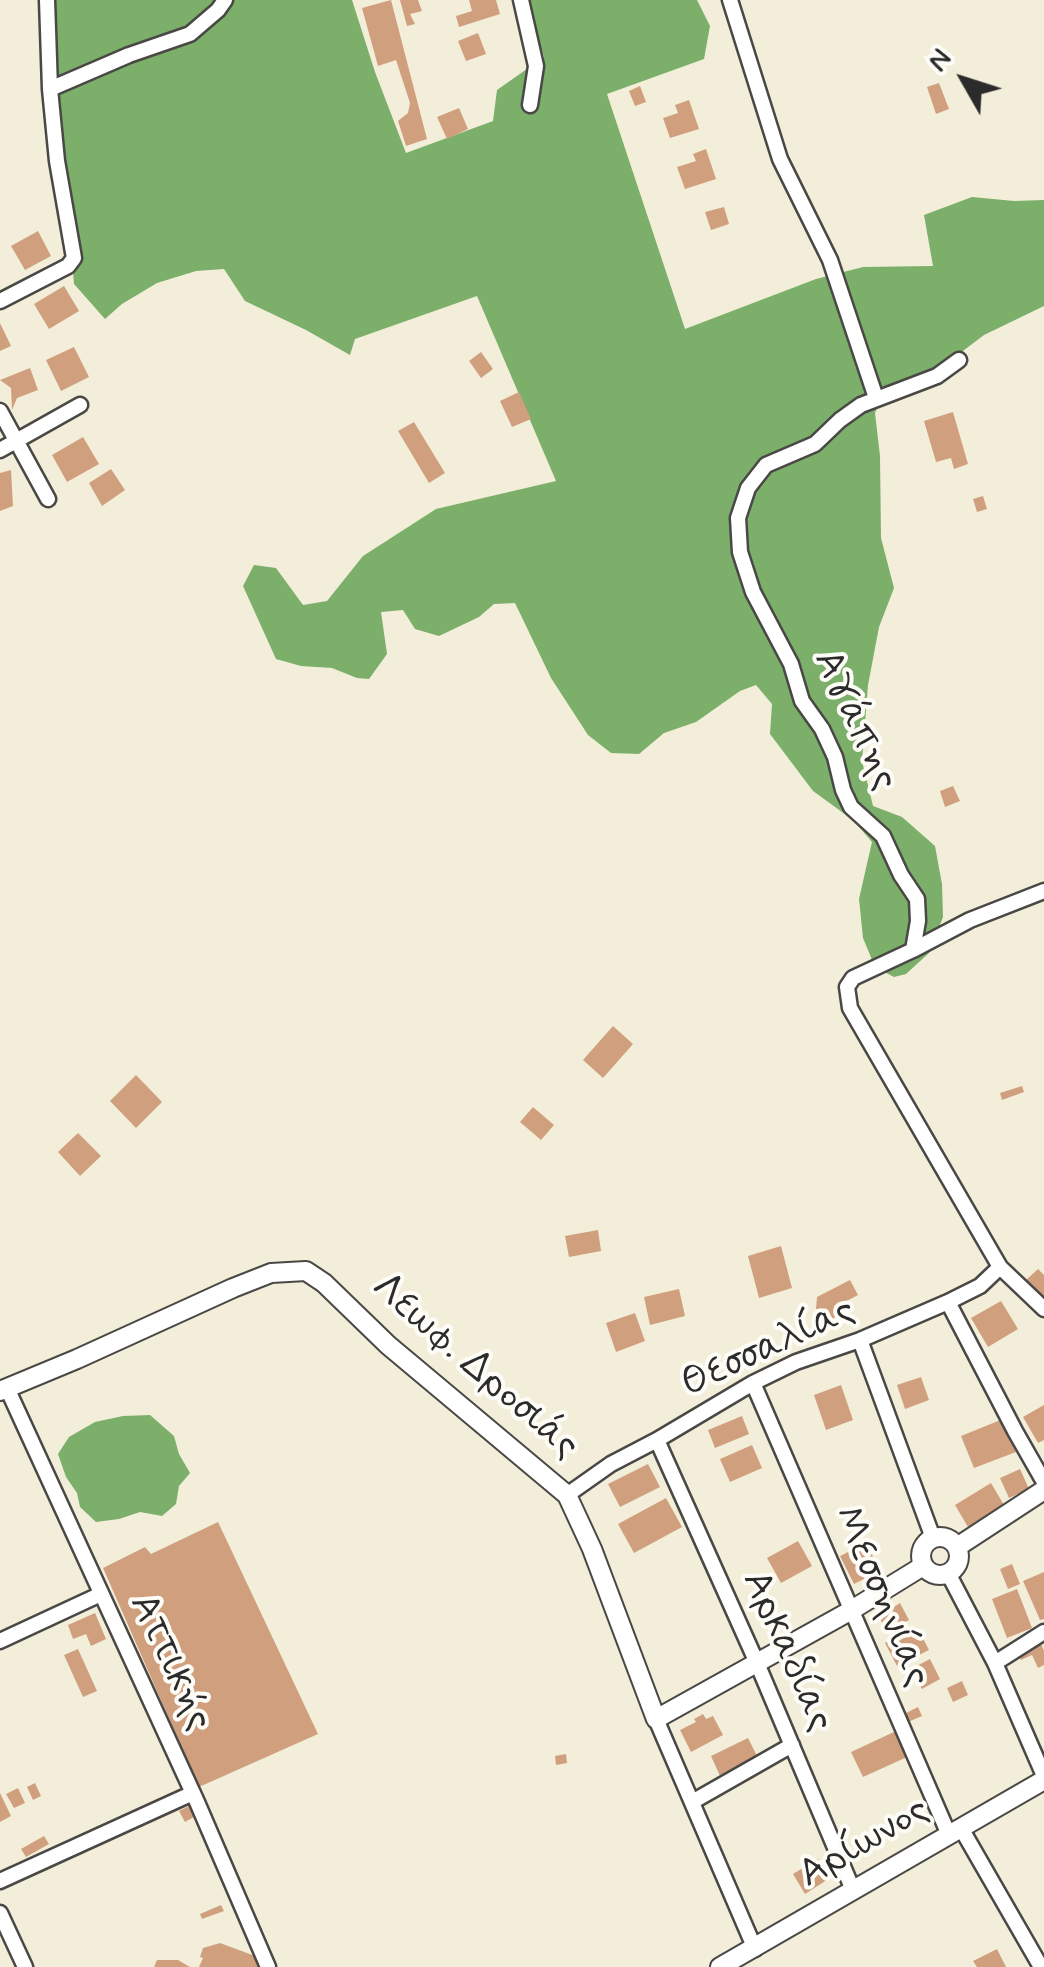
<!DOCTYPE html>
<html>
<head>
<meta charset="utf-8">
<style>
	body { margin:0 }
	#map { position:relative; width:1044px; height:1967px; overflow:hidden; background:#f3eed9; font-family:Mynerve,sans-serif }
	canvas { display:block }
	.north { position:absolute; left:914px; top:30px; width:100px; height:100px; -webkit-text-stroke:8px #fdfcf7; paint-order:stroke; rotate:309deg; font-size:28px; font-weight:700; line-height:40px; text-align:center; color:#2b2b2b }
	.north::after { content:''; display:block; margin:auto; width:35px; height:45px; background:#2b2b2b; clip-path:polygon(50% 0,100% 100%,50% 72%,0 100%) }
</style>
</head>
<body>
<div id="map">
<canvas width="1044" height="1967"></canvas>
<div class="north">N</div>
</div>
<script>
const ctx = document.querySelector('canvas').getContext('2d');
ctx.lineJoin = 'round';
function fill(path, color) {
  ctx.fillStyle = color;
  ctx.fill(path, 'evenodd');
}
function shape(rows) {
  const path = new Path2D();
  for (const r of rows) {
    if (r.length === 3) {
      path.moveTo(r[0] + r[2], r[1]);
      path.arc(r[0], r[1], r[2], 0, 2 * Math.PI);
      continue;
    }
    path.moveTo(r[0], r[1]);
    for (let i = 2; i < r.length; i += 2) path.lineTo(r[i], r[i + 1]);
  }
  return path;
}
function stroke(path, color, width, dash) {
  ctx.strokeStyle = color;
  ctx.lineWidth = width;
  ctx.lineCap = dash ? 'butt' : 'round';
  ctx.setLineDash(dash || []);
  ctx.stroke(path);
}
function label(font, color, halo, rows, align = 'center') {
  ctx.font = font + ' Mynerve,sans-serif';
  ctx.lineWidth = 8;
  ctx.setLineDash([]);
  ctx.textBaseline = 'middle';
  ctx.strokeStyle = halo;
  ctx.fillStyle = color;
  for (const [text, x, y, turn = 0] of rows) {
    ctx.save();
    ctx.translate(x, y);
    ctx.rotate((+turn || 0) * Math.PI / 180);
    ctx.textAlign = isNaN(turn) ? turn : align;
    if (halo) ctx.strokeText(text, 0, 0);
    ctx.fillText(text, 0, 0);
    ctx.restore();
  }
}
fill(shape([
	[51,0,352,0,375,72,406,153,493,121,497,90,544,57,526,0,697,0,710,26,704,59,607,94,685,329,816,279,863,267,933,266,924,215,972,197,1014,201,1044,200,1044,306,984,335,935,372,884,390,875,413,880,456,881,538,894,588,879,627,868,685,862,761,873,806,902,817,935,846,942,884,943,917,929,953,906,974,894,977,875,967,863,938,859,899,872,842,853,820,813,791,770,734,772,704,756,685,740,691,696,722,664,733,639,754,611,753,588,735,551,678,515,603,494,604,479,617,439,636,415,629,403,610,381,612,387,654,369,679,357,678,332,668,301,666,276,659,243,586,254,565,276,568,303,605,327,601,363,556,436,509,556,481,477,296,355,339,350,355,306,330,245,301,224,269,196,271,157,283,122,304,105,319,74,284],
	[150,1415,174,1436,179,1454,190,1473,179,1486,176,1504,162,1516,140,1512,119,1519,96,1522,80,1507,77,1493,66,1477,58,1454,69,1437,95,1422,123,1416]
]), '#7baf6a');
fill(shape([
	[391,0,427,139,406,146,398,121,408,113,410,103,396,60,378,66,362,8],
	[400,0,418,0,422,11,410,14,415,24,407,26],
	[469,0,496,0,500,14,459,27,456,16,472,11],
	[478,33,486,54,466,61,458,41],
	[939,83,949,109,936,114,927,87],
	[640,86,646,102,635,106,629,91],
	[689,100,699,129,670,138,663,118,678,113,675,105],
	[459,108,468,129,447,139,437,117],
	[706,149,716,179,685,189,677,167,696,161,693,154],
	[724,207,729,224,711,230,705,212],
	[38,231,51,256,25,270,11,246],
	[64,286,79,311,49,329,34,304],
	[0,323,11,346,0,351],
	[74,347,89,377,61,391,46,360],
	[481,352,493,369,481,378,469,361],
	[30,368,38,390,17,398,12,410,11,388,0,380],
	[519,392,531,419,512,427,500,401],
	[953,412,968,464,954,469,951,458,936,462,924,421],
	[414,422,445,473,429,483,398,431],
	[83,437,99,464,67,482,52,455],
	[111,469,125,490,102,506,89,483],
	[11,470,13,506,0,511,0,473],
	[983,496,987,509,977,512,973,499],
	[953,786,960,801,945,807,940,791],
	[613,1026,633,1044,603,1078,583,1060],
	[136,1075,162,1102,136,1128,110,1101],
	[1022,1086,1024,1092,1002,1100,1000,1093],
	[533,1107,554,1125,541,1140,520,1122],
	[78,1133,101,1156,80,1176,58,1152],
	[598,1230,601,1251,569,1257,565,1236],
	[781,1246,792,1288,759,1298,748,1256],
	[1038,1269,1044,1275,1044,1300,1025,1281],
	[850,1280,858,1295,841,1304,846,1312,830,1320,824,1309,816,1309,817,1297],
	[679,1289,685,1316,650,1325,644,1297],
	[1001,1301,1018,1329,988,1347,971,1318],
	[635,1313,645,1341,616,1352,606,1323],
	[921,1377,929,1400,905,1409,897,1385],
	[841,1385,853,1420,826,1430,814,1395],
	[1044,1405,1044,1440,1038,1443,1023,1417],
	[742,1416,749,1434,715,1448,708,1430],
	[1003,1419,1016,1452,974,1468,961,1436],
	[752,1445,762,1468,730,1482,720,1459],
	[648,1464,660,1487,620,1507,608,1484],
	[1020,1469,1029,1489,1009,1498,1000,1478],
	[991,1483,1004,1505,968,1527,955,1505],
	[666,1498,682,1527,634,1553,618,1524],
	[218,1522,318,1734,199,1787,103,1568,145,1547,151,1554],
	[798,1541,812,1566,781,1583,767,1558],
	[866,1543,880,1571,854,1584,840,1556],
	[1012,1564,1020,1584,1008,1589,1000,1569],
	[1044,1572,1044,1619,1040,1620,1023,1581],
	[1017,1589,1032,1628,1007,1638,992,1599],
	[900,1603,909,1620,894,1628,892,1623,885,1627,879,1617],
	[95,1613,106,1639,91,1646,86,1634,73,1639,68,1625],
	[917,1627,929,1650,897,1666,885,1643],
	[1040,1641,1044,1651,1044,1665,1038,1668,1032,1655,1021,1660,1017,1652],
	[78,1649,97,1691,83,1697,64,1655],
	[930,1659,940,1679,922,1689,911,1669],
	[962,1681,968,1695,953,1702,947,1688],
	[918,1707,922,1716,908,1722,904,1714],
	[703,1714,706,1719,713,1716,723,1735,691,1752,680,1730,696,1722,694,1719],
	[896,1731,907,1757,863,1777,851,1752],
	[748,1738,758,1758,720,1776,711,1756],
	[566,1754,567,1763,556,1765,555,1756],
	[35,1783,41,1796,33,1800,27,1787],
	[18,1788,25,1803,14,1808,6,1794],
	[0,1793,11,1816,0,1822],
	[189,1806,194,1817,185,1822,179,1811],
	[44,1836,49,1844,26,1857,21,1849],
	[818,1859,830,1878,805,1894,793,1874],
	[221,1905,224,1911,202,1919,200,1914],
	[220,1943,255,1956,264,1967,199,1967,203,1958,200,1957,203,1948],
	[997,1949,1006,1967,977,1967,973,1961],
	[157,1960,178,1960,190,1967,154,1967]
]), '#d0a07e');
const minor = shape([
	[521,0,536,66,530,105],
	[730,0,780,159,830,260,876,398],
	[50,89,129,55,190,34,218,10,225,0],
	[0,301,68,266,74,258,57,161,50,89,47,0],
	[959,360,937,376,861,405,840,420,815,444,766,465,748,488,738,518,740,552,753,592,791,664,802,701,822,729,835,757,843,790,851,807,883,836,901,875,917,899,918,921,913,950,853,978,847,987,850,1008,1000,1267,1044,1309],
	[0,411,48,499],
	[0,450,80,405],
	[913,950,970,920,1044,891],
	[948,1302,1015,1431,1044,1482],
	[860,1340,933,1538],
	[753,1383,949,1835],
	[7,1388,197,1802,268,1967],
	[657,1440,757,1663,853,1890],
	[567,1495,611,1464,657,1440,753,1383,796,1362,860,1340,948,1302,980,1286,1000,1267],
	[948,1573,995,1663,1044,1776],
	[0,1641,101,1594],
	[995,1663,1044,1632],
	[656,1719,755,1949],
	[692,1802,792,1745],
	[961,1828,1041,1967],
	[0,1881,193,1793],
	[0,1913,25,1967]
]);
const tertiary = shape([
	[0,1391,77,1359,233,1288,271,1273,306,1271,324,1283,388,1345,567,1495,592,1549,656,1719,850,1611,923,1566],
	[940,1556,19],
	[957,1547,1044,1490],
	[720,1967,1044,1780]
]);
stroke(minor, '#494845', 19);
stroke(tertiary, '#494845', 22);
stroke(minor, '#fff', 14);
stroke(tertiary, '#fff', 18);
label('40px', '#2b2b2b', '#fdfcf7', [
	["Αγάπης",854,721,65],
	["Θεσσαλίας",769,1349,-25],
	["Λεωφ. Δροσιάς",474,1368,41],
	["Μεσσηνίας",880,1597,67],
	["Αρκαδίας",786,1652,66],
	["Αττικής",169,1663,65],
	["Αρίωνος",865,1844,-30]
]);
</script>
</body>
</html>
